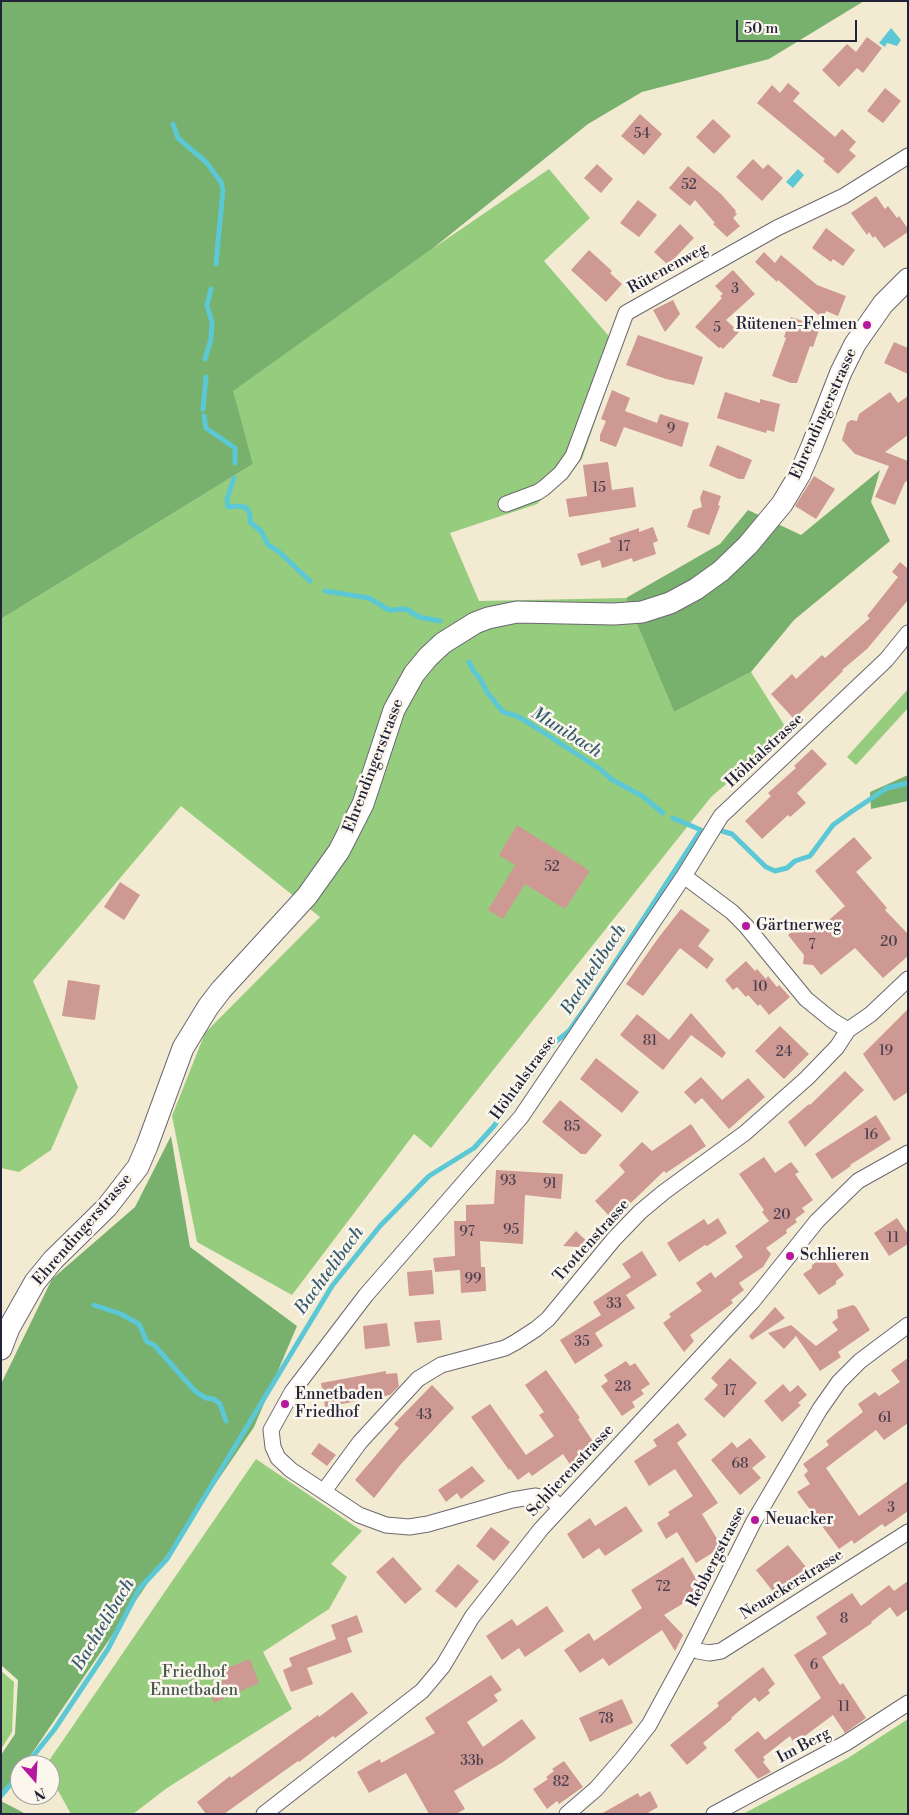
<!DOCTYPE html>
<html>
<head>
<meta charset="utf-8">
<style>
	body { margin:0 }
	#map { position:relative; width:909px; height:1815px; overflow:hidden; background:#f3ead2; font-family:"Libre Bodoni",serif }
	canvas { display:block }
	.frame { position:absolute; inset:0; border:2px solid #22223b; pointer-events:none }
	.north { position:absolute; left:10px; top:1755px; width:50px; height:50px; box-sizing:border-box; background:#fbf7ec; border:1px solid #a4a2a5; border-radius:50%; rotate:161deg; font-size:14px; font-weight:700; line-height:20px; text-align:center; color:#22223b }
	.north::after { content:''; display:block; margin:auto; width:18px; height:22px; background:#b5179e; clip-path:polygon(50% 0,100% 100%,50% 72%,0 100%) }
	.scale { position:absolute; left:736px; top:20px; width:121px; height:22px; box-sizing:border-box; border:2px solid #22223b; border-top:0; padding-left:6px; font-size:15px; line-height:18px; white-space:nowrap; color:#22223b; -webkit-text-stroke:4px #fbf7ec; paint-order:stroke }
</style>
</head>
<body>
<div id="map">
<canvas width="909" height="1815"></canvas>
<div class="frame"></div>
<div class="north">N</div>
<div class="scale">50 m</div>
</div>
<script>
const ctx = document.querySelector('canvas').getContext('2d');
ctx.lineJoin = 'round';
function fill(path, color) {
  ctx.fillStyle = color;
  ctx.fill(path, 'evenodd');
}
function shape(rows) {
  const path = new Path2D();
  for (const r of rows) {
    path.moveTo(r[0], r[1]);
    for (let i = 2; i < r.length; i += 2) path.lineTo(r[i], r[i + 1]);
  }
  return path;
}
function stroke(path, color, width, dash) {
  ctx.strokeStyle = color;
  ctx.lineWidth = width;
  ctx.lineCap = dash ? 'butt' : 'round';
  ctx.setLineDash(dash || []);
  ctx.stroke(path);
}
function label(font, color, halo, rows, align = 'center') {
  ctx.font = font + ' "Libre Bodoni",serif';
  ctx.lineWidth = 5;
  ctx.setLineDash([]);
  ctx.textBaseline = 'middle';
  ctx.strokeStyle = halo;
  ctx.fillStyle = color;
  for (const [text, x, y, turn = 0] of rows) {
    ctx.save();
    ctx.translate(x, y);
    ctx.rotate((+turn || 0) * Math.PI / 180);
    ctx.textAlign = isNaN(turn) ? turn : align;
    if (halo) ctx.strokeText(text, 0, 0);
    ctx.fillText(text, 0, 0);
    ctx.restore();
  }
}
fill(shape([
	[549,169,590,218,544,261,620,349,582,459,537,504,450,533,479,601,626,598,674,712,751,672,788,731,711,797,431,1148,414,1134,292,1295,197,1242,172,1116,205,1033,320,917,181,806,33,981,78,1087,51,1150,19,1172,1,1168,1,619,253,464,232,391,432,249],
	[908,689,908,708,856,765,847,757],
	[256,1459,362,1531,331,1564,347,1577,329,1609,263,1652,292,1709,167,1788,133,1814,71,1814,50,1776,50,1765,46,1765],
	[1,1671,14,1682,12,1732,1,1749],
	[908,1719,908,1814,743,1814,848,1758]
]), '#96cc7e');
fill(shape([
	[1,1,864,1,769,59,642,92,588,124,432,249,233,391,253,464,1,619],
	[880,470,871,502,890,541,794,620,751,672,674,712,626,598,720,544,748,510,801,535],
	[908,775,908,801,871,809,870,792],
	[171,1136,190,1247,297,1326,254,1427,24,1765,20,1765,20,1771,1,1799,1,1755,15,1734,18,1680,1,1665,1,1384,52,1279,135,1207],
	[1,1801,26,1814,1,1814]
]), '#78b06d');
fill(shape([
	[891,28,901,40,897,46,887,43,885,47,879,43],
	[798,169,804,175,793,188,786,182]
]), '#5cc8d5');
stroke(shape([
	[173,124,178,138,206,162,221,182,223,190,216,264],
	[205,359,211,339,212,322,207,306,211,289],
	[203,409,206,377],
	[204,416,206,428,235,448,235,463],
	[234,478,227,499,228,507,240,506,247,508,250,515,250,522,262,532,268,545,278,551,310,581],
	[325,591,369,598,389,610,406,609,419,617,440,621],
	[469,662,473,670,481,680,487,692,503,712,517,716,532,725,600,769,611,779,642,796,663,813],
	[722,831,732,834,766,867,775,871,787,868,795,861,810,856,833,825,851,812,887,788,908,783],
	[94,1305,121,1314,139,1324,147,1342,154,1345,196,1392,206,1398,214,1399,220,1404,226,1421],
	[26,1765,54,1730,108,1649,139,1589,167,1559,332,1286,380,1226,429,1176,474,1148,494,1126,553,1044,569,1031,588,1004,701,830,673,818],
	[1,1796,20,1773]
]), '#5cc8d5', 5);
fill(shape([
	[867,37,882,48,863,73,857,68,839,87,822,70,847,44,856,52],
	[788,83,800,93,793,101,835,137,842,129,856,142,849,150,856,156,838,174,823,161,825,159,757,103,772,85,780,93],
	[885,88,901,101,883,123,867,111],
	[640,114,662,134,644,155,621,136],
	[713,119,731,136,714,154,696,137],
	[753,159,763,169,768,164,783,178,762,201,736,177],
	[597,164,613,179,601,193,584,178],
	[688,166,721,194,736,211,735,212,737,214,733,218,740,226,727,237,713,224,715,223,695,200,690,206,669,188],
	[876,196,885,209,888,206,897,218,899,216,908,229,908,232,884,248,875,236,873,238,869,232,867,235,851,213],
	[638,200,657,215,639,237,620,223],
	[680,224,694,238,668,265,654,252],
	[826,228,855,250,843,266,833,259,831,262,812,248],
	[589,250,612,271,610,273,622,284,606,302,571,270],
	[764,252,775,263,781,255,817,285,846,296,838,316,826,311,823,319,778,280,777,282,755,262],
	[733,270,755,294,726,320,739,332,723,349,721,347,719,348,695,327,722,298,720,296,723,294,715,286],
	[673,300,680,314,665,332,653,310],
	[791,317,820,327,813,347,810,346,797,383,791,383,772,376,786,338,784,337],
	[638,335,703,357,694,385,666,379,626,365],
	[894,342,908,348,908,374,884,363],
	[612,390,630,398,625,411,657,423,660,414,689,423,682,447,624,427,616,447,600,441,600,435,606,421,601,419],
	[725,392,760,403,760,399,780,404,774,432,767,430,766,433,717,418],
	[890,392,898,403,908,396,908,435,885,452,908,461,908,481,905,482,895,505,875,497,889,466,855,454,842,440,847,423,851,420,857,421,859,414],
	[717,445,752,460,744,479,739,479,709,466],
	[608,462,612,490,633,487,636,507,569,517,566,499,587,496,583,465],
	[814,476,835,489,816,519,795,506],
	[703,490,721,496,718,505,720,506,709,535,687,527,693,510,702,507,700,498],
	[653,527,658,541,653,543,656,554,633,562,632,558,602,568,600,560,581,566,577,554,611,542,609,538,639,528,639,532],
	[900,562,907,568,908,566,908,600,867,649,842,670,843,671,794,719,771,694,792,674,796,679,822,655,825,658,870,618,867,616,898,577,892,572],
	[812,749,827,764,797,793,806,803,790,817,788,815,762,839,745,821,771,796,768,793,796,768,794,766],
	[517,825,590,871,565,909,525,884,503,919,488,910,515,865,499,855],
	[854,837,872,858,856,872,887,908,885,910,908,934,908,956,883,978,855,948,821,975,813,965,803,964,804,955,788,935,807,920,816,931,845,906,815,871],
	[120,882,140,895,124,920,104,907],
	[681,909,710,930,698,946,714,959,707,969,680,948,643,996,626,984,659,937],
	[746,961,755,971,757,969,766,979,768,976,777,987,779,985,790,997,769,1015,760,1004,758,1006,748,995,746,997,737,987,733,990,725,980],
	[68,980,100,985,95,1020,62,1016],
	[908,1009,908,1092,894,1101,863,1054],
	[691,1013,726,1053,722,1058,691,1035,663,1070,620,1035,637,1014,669,1040],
	[780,1026,809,1054,784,1079,755,1051],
	[596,1058,639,1092,622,1113,580,1079],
	[845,1071,864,1090,805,1147,788,1122,809,1104,810,1105],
	[701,1077,722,1100,748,1078,765,1097,729,1129,702,1098,695,1104,684,1092],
	[560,1100,602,1135,586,1154,581,1154,542,1122],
	[876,1115,891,1139,850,1165,851,1166,832,1179,815,1154],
	[691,1124,706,1146,666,1173,664,1171,613,1220,595,1201,625,1172,619,1165,642,1142,652,1151],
	[764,1157,775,1173,791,1162,799,1172,795,1174,813,1200,802,1208,805,1212,795,1219,797,1222,786,1230,787,1233,766,1248,771,1254,763,1267,739,1283,744,1290,731,1300,733,1303,690,1335,694,1341,684,1352,663,1323,671,1317,669,1314,702,1291,696,1283,711,1272,715,1278,743,1257,735,1246,769,1221,762,1212,764,1210,739,1174],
	[496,1170,563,1174,561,1199,525,1195,523,1244,480,1241,481,1267,485,1267,486,1291,461,1293,460,1270,435,1272,433,1258,455,1256,454,1221,466,1221,466,1205,494,1204],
	[718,1218,727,1233,707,1246,705,1245,679,1262,667,1243,704,1219,708,1225],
	[897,1218,908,1234,908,1244,889,1256,874,1233],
	[576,1231,594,1248,563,1246],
	[642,1251,657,1275,626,1295,635,1308,595,1333,603,1346,575,1364,560,1340,601,1315,593,1302,631,1277,622,1264],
	[829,1253,844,1275,836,1281,836,1284,819,1295,803,1274,812,1268,812,1265],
	[432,1270,434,1294,409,1296,407,1272],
	[853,1305,856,1307,870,1330,838,1352,841,1357,820,1371,796,1336,784,1349,768,1333,791,1325,816,1346,838,1330,832,1322,838,1318,837,1310],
	[775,1307,785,1318,752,1340,749,1336],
	[440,1320,442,1340,417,1343,414,1322],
	[387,1323,390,1346,365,1349,363,1326],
	[730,1358,757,1383,724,1418,704,1399,718,1385,711,1378],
	[908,1358,908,1423,884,1440,876,1430,826,1468,859,1516,908,1481,908,1511,885,1527,882,1524,854,1544,852,1540,839,1549,797,1492,810,1484,804,1475,808,1471,803,1464,829,1445,826,1441,863,1412,858,1404,875,1392,879,1396,900,1382,891,1370],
	[626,1361,630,1366,635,1363,650,1384,641,1390,644,1394,632,1402,635,1407,622,1416,601,1386,608,1381,604,1375],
	[546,1370,580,1418,578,1419,598,1449,571,1466,563,1454,532,1476,529,1472,518,1480,510,1469,509,1470,471,1417,490,1404,526,1455,554,1436,539,1415,544,1412,525,1385],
	[386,1371,386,1374,397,1373,399,1386,390,1395,325,1407,321,1383],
	[783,1384,790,1392,798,1385,807,1395,798,1403,801,1405,782,1422,764,1401],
	[432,1385,454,1408,401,1464,374,1498,355,1480,399,1428,394,1424],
	[678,1423,687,1435,677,1443,718,1503,702,1514,722,1547,696,1563,677,1532,666,1539,657,1523,670,1515,668,1512,693,1496,675,1469,649,1486,634,1461,657,1446,653,1440],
	[750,1438,766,1457,752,1468,761,1478,740,1495,711,1460,732,1442,737,1448],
	[319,1443,336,1455,327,1466,311,1454],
	[472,1466,485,1481,461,1499,457,1493,446,1502,438,1490],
	[626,1506,643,1531,605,1556,599,1548,583,1559,567,1534,590,1518,595,1526],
	[491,1527,510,1542,494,1561,476,1546],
	[788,1545,811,1573,795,1587,790,1581,775,1594,756,1570],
	[393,1557,422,1589,405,1604,376,1572],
	[683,1557,698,1582,691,1586,697,1595,664,1615,683,1635,675,1651,662,1630,609,1666,603,1658,580,1673,564,1650,589,1633,594,1641,642,1608,631,1590],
	[458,1564,479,1581,456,1608,435,1591],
	[908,1581,908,1609,897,1617,890,1607,871,1622,872,1623,822,1657,840,1685,843,1683,866,1718,845,1733,833,1715,794,1744,790,1736,763,1757,765,1760,763,1762,771,1772,758,1779,734,1750,758,1731,765,1740,821,1698,794,1655,827,1634,816,1617,852,1593,861,1606,889,1585,894,1591],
	[547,1606,564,1631,525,1657,519,1648,502,1660,486,1636,512,1619,517,1626],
	[357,1615,363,1632,347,1638,352,1652,307,1668,313,1684,291,1692,283,1670,292,1666,289,1658,336,1639,331,1625],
	[250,1659,259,1683,214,1703,208,1688,227,1678,224,1669],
	[763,1667,775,1684,768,1690,770,1693,759,1702,755,1697,731,1718,732,1719,703,1743,707,1748,687,1765,670,1745,719,1706,717,1703],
	[491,1675,502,1690,494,1695,498,1701,467,1722,483,1747,522,1719,536,1738,503,1762,454,1791,465,1809,456,1814,429,1814,406,1773,369,1793,357,1772,380,1759,381,1763,435,1733,425,1718],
	[352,1692,368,1713,335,1738,333,1736,299,1762,298,1761,224,1814,206,1814,197,1802,230,1776,231,1778,318,1715,319,1717],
	[622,1699,633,1723,590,1742,579,1718],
	[564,1761,583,1787,559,1804,557,1801,547,1809,533,1789,548,1779,546,1777,554,1771,552,1769],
	[650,1791,658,1807,646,1814,601,1814,638,1793,640,1797]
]), '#ce9992');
const minor = shape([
	[506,504,538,492,544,488,561,473,573,456,626,313,777,228,844,196,908,156],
	[684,876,732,912,746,926,806,999,833,1021,848,1030],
	[324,1491,360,1442,418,1379,441,1365,505,1348,516,1342,536,1329,548,1319,614,1239,640,1212,664,1192,745,1133,807,1078,837,1047,848,1030,871,1014,908,979],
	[560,1507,551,1499,536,1496,512,1500,428,1524,409,1527,386,1525,359,1515,291,1470,278,1458,273,1447,271,1430,292,1392,366,1295,521,1117,684,876,721,816,886,660,908,633],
	[691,1647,698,1651,709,1653,721,1651,908,1532],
	[264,1814,422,1691,443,1666,472,1617,541,1529,752,1302,817,1221,858,1181,908,1153],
	[567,1814,596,1789,623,1758,649,1725,687,1655,753,1523,820,1409,839,1382,860,1361,908,1325],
	[714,1814,846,1743,908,1703]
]);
const secondary = shape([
	[1,1349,9,1328,35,1282,53,1260,107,1207,138,1167,147,1146,183,1048,208,1007,221,990,307,896,339,851,363,804,394,710,414,674,428,657,443,643,475,623,488,618,517,612,614,614,642,612,670,603,696,589,721,571,748,545,782,504,800,474,812,446,841,372,855,344,883,304,908,279]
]);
stroke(minor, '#6b6870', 17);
stroke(secondary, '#6b6870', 23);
stroke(minor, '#fff', 15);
stroke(secondary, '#fff', 21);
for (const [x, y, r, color] of [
	[867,325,5,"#b5179e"],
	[746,926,5,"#b5179e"],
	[790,1256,5,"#b5179e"],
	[285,1404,5,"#b5179e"],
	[755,1520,5,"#b5179e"]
]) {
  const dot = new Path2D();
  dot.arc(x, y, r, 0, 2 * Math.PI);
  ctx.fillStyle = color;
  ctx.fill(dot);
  stroke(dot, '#fbf7ec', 2);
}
label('14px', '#4d4051', null, [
	["54",642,135],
	["52",689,186],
	["3",735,290],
	["5",717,329],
	["9",671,430],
	["15",599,489],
	["17",624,548],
	["52",552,868],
	["20",889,943],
	["7",812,946],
	["10",760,988],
	["81",650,1042],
	["19",886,1052],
	["24",784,1053],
	["85",572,1128],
	["16",871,1136],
	["93",508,1182],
	["91",550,1185],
	["20",782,1216],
	["95",511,1231],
	["97",467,1233],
	["11",893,1239],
	["99",473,1280],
	["33",614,1305],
	["35",582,1343],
	["28",623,1388],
	["17",730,1392],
	["43",424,1416],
	["61",885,1419],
	["68",740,1465],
	["3",891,1509],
	["72",663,1588],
	["8",844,1620],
	["6",814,1666],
	["11",844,1708],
	["78",606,1720],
	["33b",472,1762],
	["82",561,1783]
]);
label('16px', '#22223b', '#fbf7ec', [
	["Rütenenweg",668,269,-29],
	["Ehrendingerstrasse",824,414,-66],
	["Höhtalstrasse",765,751,-43],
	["Ehrendingerstrasse",374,766,-69],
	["Höhtalstrasse",524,1078,-54],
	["Ehrendingerstrasse",83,1230,-49],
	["Trottenstrasse",592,1241,-48],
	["Schlierenstrasse",571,1471,-47],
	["Rebbergstrasse",717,1557,-63],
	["Neuackerstrasse",792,1585,-32],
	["Im Berg",804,1746,-28]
]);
label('16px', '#22223b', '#fbf7ec', [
	["Rütenen-Felmen",857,325,"right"],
	["Gärtnerweg",756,926],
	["Schlieren",800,1256],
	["Ennetbaden",295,1395],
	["Friedhof",295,1413],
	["Neuacker",765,1520]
], 'left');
label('16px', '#45554f', '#fbf7ec', [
	["Friedhof",194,1673],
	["Ennetbaden",194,1691]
]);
label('italic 18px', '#365c71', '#fbf7ec', [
	["Munibach",566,733,32],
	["Bachtelibach",594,970,-57],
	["Bachtelibach",330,1271,-54],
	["Bachtelibach",104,1625,-59]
]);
</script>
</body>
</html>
